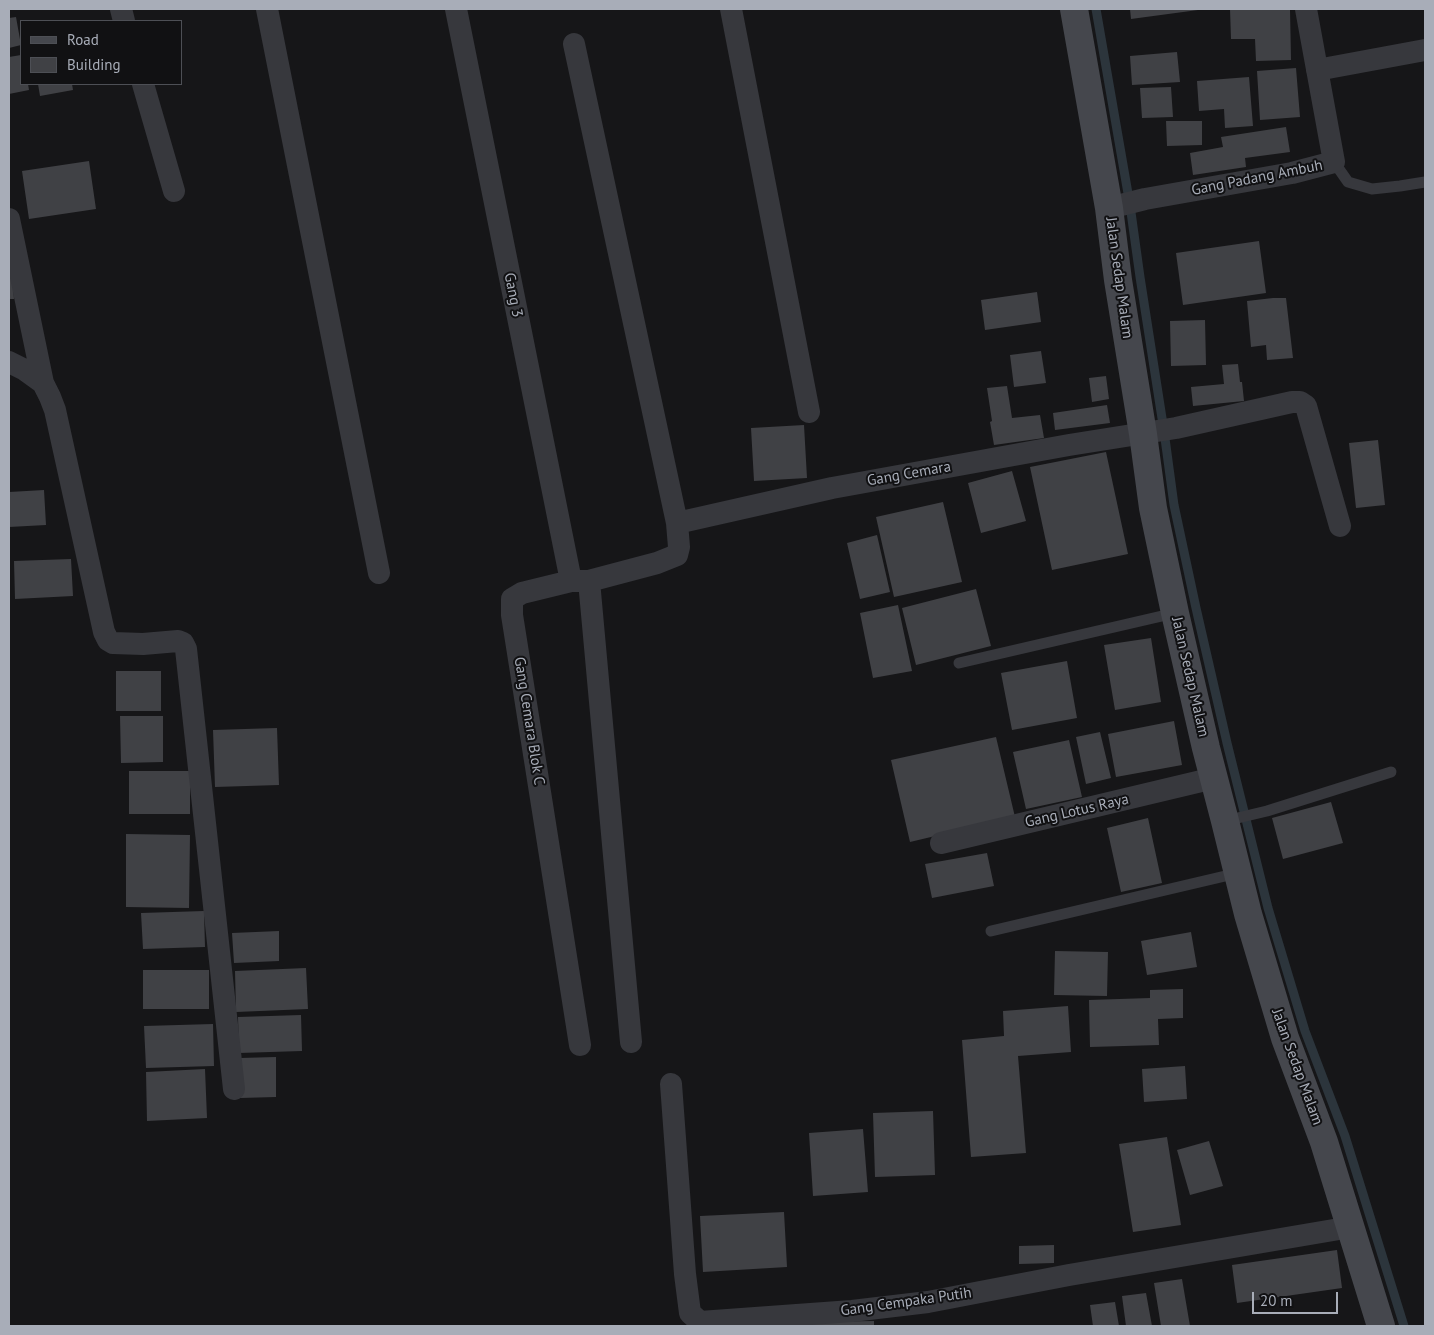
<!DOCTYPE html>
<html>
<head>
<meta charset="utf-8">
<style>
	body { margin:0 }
	#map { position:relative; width:1434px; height:1335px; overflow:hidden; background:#161618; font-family:"PT Sans",sans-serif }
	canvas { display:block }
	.frame { position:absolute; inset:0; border:10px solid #a8adb8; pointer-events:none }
	.legend { position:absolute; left:20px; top:20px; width:162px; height:65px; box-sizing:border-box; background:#111113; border:1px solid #4d4f55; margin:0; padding:6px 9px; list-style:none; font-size:15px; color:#a8adb8 }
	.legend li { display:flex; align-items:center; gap:10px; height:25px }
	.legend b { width:25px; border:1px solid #4d4f55 }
	.scale { position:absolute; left:1252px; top:1292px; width:86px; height:22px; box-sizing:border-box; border:2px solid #a8adb8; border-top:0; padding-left:6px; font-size:15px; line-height:18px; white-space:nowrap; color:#a8adb8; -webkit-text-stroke:4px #111113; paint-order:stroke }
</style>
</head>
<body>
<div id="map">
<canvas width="1434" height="1335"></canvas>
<div class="frame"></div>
<ul class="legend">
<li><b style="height:6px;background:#45474d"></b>Road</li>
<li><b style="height:14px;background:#404145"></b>Building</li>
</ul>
<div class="scale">20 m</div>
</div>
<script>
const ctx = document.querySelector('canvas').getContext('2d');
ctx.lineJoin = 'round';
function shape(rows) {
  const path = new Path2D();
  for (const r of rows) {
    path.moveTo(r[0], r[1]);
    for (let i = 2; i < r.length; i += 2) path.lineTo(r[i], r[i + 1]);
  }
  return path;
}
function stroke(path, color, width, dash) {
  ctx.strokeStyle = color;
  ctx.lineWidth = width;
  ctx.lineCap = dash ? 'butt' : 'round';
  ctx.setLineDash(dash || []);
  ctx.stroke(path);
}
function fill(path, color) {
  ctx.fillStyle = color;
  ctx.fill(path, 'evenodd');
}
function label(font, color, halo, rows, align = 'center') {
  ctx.font = font + ' "PT Sans",sans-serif';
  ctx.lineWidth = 4;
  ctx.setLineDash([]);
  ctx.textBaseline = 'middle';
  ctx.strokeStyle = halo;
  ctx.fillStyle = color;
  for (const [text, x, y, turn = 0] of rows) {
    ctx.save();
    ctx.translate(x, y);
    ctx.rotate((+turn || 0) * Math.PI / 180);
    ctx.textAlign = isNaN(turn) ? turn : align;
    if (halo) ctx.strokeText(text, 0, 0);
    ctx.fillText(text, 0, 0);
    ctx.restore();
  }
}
stroke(shape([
	[1096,9,1130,205,1140,277,1164,431,1174,505,1196,608,1227,743,1268,908,1305,1031,1345,1136,1404,1326]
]), '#2c353c', 9);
fill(shape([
	[1130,9,1198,9,1198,10,1131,19],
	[1230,9,1290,9,1291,60,1256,61,1255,39,1231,39],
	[16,17,21,45,9,48,9,18],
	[1177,52,1180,82,1132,85,1130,56],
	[21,55,21,84,28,84,29,90,9,94,9,57],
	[1296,68,1300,117,1260,120,1257,71],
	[1249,77,1253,126,1225,128,1224,109,1199,111,1197,81],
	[38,84,72,84,73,90,40,96],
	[1171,87,1173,117,1142,118,1140,88],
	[1166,121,1202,121,1202,145,1167,146],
	[1286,127,1290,152,1245,158,1246,167,1193,175,1190,153,1223,147,1221,137],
	[89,161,96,209,29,219,22,171],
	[1259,241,1266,293,1183,305,1176,253],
	[9,258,11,258,14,299,9,299],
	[1037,292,1041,322,985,330,981,300],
	[1273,298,1286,298,1293,358,1267,360,1266,345,1251,347,1247,301],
	[1205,320,1206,365,1171,366,1170,321],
	[1041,351,1046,383,1014,387,1010,355],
	[1238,364,1240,382,1242,382,1244,401,1193,406,1191,387,1224,384,1222,365],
	[1106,376,1109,399,1092,402,1089,378],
	[1007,386,1012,418,1040,415,1044,438,994,445,990,422,992,421,987,388],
	[1107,405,1110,423,1055,430,1053,413],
	[804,425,807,478,754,481,751,428],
	[1378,440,1385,505,1356,508,1349,443],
	[1106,452,1128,554,1052,570,1030,467],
	[1012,471,1026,521,981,533,968,483],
	[44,490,46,525,9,527,9,492],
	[943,502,962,582,894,597,876,517],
	[877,535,890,592,860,599,847,543],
	[71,559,73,596,15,599,14,561],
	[976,589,991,646,916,665,902,608],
	[898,605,912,671,873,678,860,613],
	[1151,638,1161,702,1115,710,1104,645],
	[1067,661,1077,718,1012,730,1001,673],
	[116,671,161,671,161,711,116,711],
	[120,716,163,716,163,762,121,763],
	[1174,721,1182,765,1116,777,1108,734],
	[277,728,279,785,215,787,213,730],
	[1100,732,1111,778,1086,784,1076,737],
	[996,737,1015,817,910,842,891,760],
	[1069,740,1082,797,1026,809,1013,752],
	[129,771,190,771,190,814,129,814],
	[1331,802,1343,843,1283,859,1272,818],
	[1148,818,1162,883,1121,892,1107,828],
	[126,834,190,835,189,908,126,907],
	[987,853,994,886,932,898,925,864],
	[204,911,205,947,143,949,141,913],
	[279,931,279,961,234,963,232,933],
	[1191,932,1197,967,1147,975,1141,941],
	[1055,951,1108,952,1107,996,1054,995],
	[306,968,308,1009,236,1012,235,971],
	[143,970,209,970,209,1009,143,1009],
	[1183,989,1183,1018,1158,1019,1159,1045,1090,1047,1089,1000,1150,998,1150,990],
	[1068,1006,1071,1052,1018,1056,1026,1153,971,1157,962,1040,1004,1036,1003,1011],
	[301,1015,302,1051,239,1053,238,1017],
	[213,1024,214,1066,146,1068,144,1026],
	[276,1057,276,1097,240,1098,240,1058],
	[1185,1066,1187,1099,1144,1102,1142,1069],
	[205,1069,207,1118,147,1121,146,1072],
	[933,1111,935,1175,875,1177,873,1113],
	[863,1129,868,1192,813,1196,809,1133],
	[1167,1137,1181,1225,1133,1232,1119,1144],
	[1209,1141,1223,1186,1190,1195,1177,1150],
	[784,1212,787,1267,703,1272,700,1216],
	[1054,1245,1054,1263,1019,1264,1019,1246],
	[1337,1250,1342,1288,1237,1303,1232,1265],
	[1182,1279,1190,1326,1161,1326,1154,1283],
	[1146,1293,1152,1326,1126,1326,1122,1296],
	[1115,1302,1119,1326,1093,1326,1090,1305],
	[874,1321,874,1326,808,1326,808,1322]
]), '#404145');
stroke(shape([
	[1334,162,1348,182,1372,189,1400,186,1425,182],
	[959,663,1175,613],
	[1225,821,1267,811,1391,772],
	[991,931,1238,873]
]), '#37383d', 11);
stroke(shape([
	[121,9,124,21],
	[267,9,379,573],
	[456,9,571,581],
	[731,9,809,412],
	[574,44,677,523,679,547,677,555,657,563,589,581,571,581,522,593,512,599,512,615,580,1045],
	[1317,70,1425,50],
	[143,84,174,191],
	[1109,208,1145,199,1292,173,1334,162,1306,9],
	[9,219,43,383,50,397,55,410,104,632,108,640,113,643,143,644,178,641,183,643,186,649,234,1089],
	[9,362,25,370,43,383],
	[677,523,832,488,1069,445,1176,428,1292,402,1300,402,1306,406,1340,526],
	[589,581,631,1042],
	[941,843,1214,778],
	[671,1084,685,1274,690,1313,700,1322,852,1311,928,1302,1069,1275,1351,1227]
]), '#37383d', 22);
stroke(shape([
	[1074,9,1109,208,1118,280,1143,434,1153,508,1175,613,1206,748,1225,821,1248,914,1285,1038,1324,1142,1381,1326]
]), '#45474d', 28);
label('15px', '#a8adb8', '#111113', [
	["Gang Padang Ambuh",1257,178,-11],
	["Jalan Sedap Malam",1119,278,82],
	["Gang 3",513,295,79],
	["Gang Cemara",909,474,-10],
	["Jalan Sedap Malam",1190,677,77],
	["Gang Cemara Blok C",529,721,81],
	["Gang Lotus Raya",1077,811,-13],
	["Jalan Sedap Malam",1297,1067,70],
	["Gang Cempaka Putih",906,1302,-8]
]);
</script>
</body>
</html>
